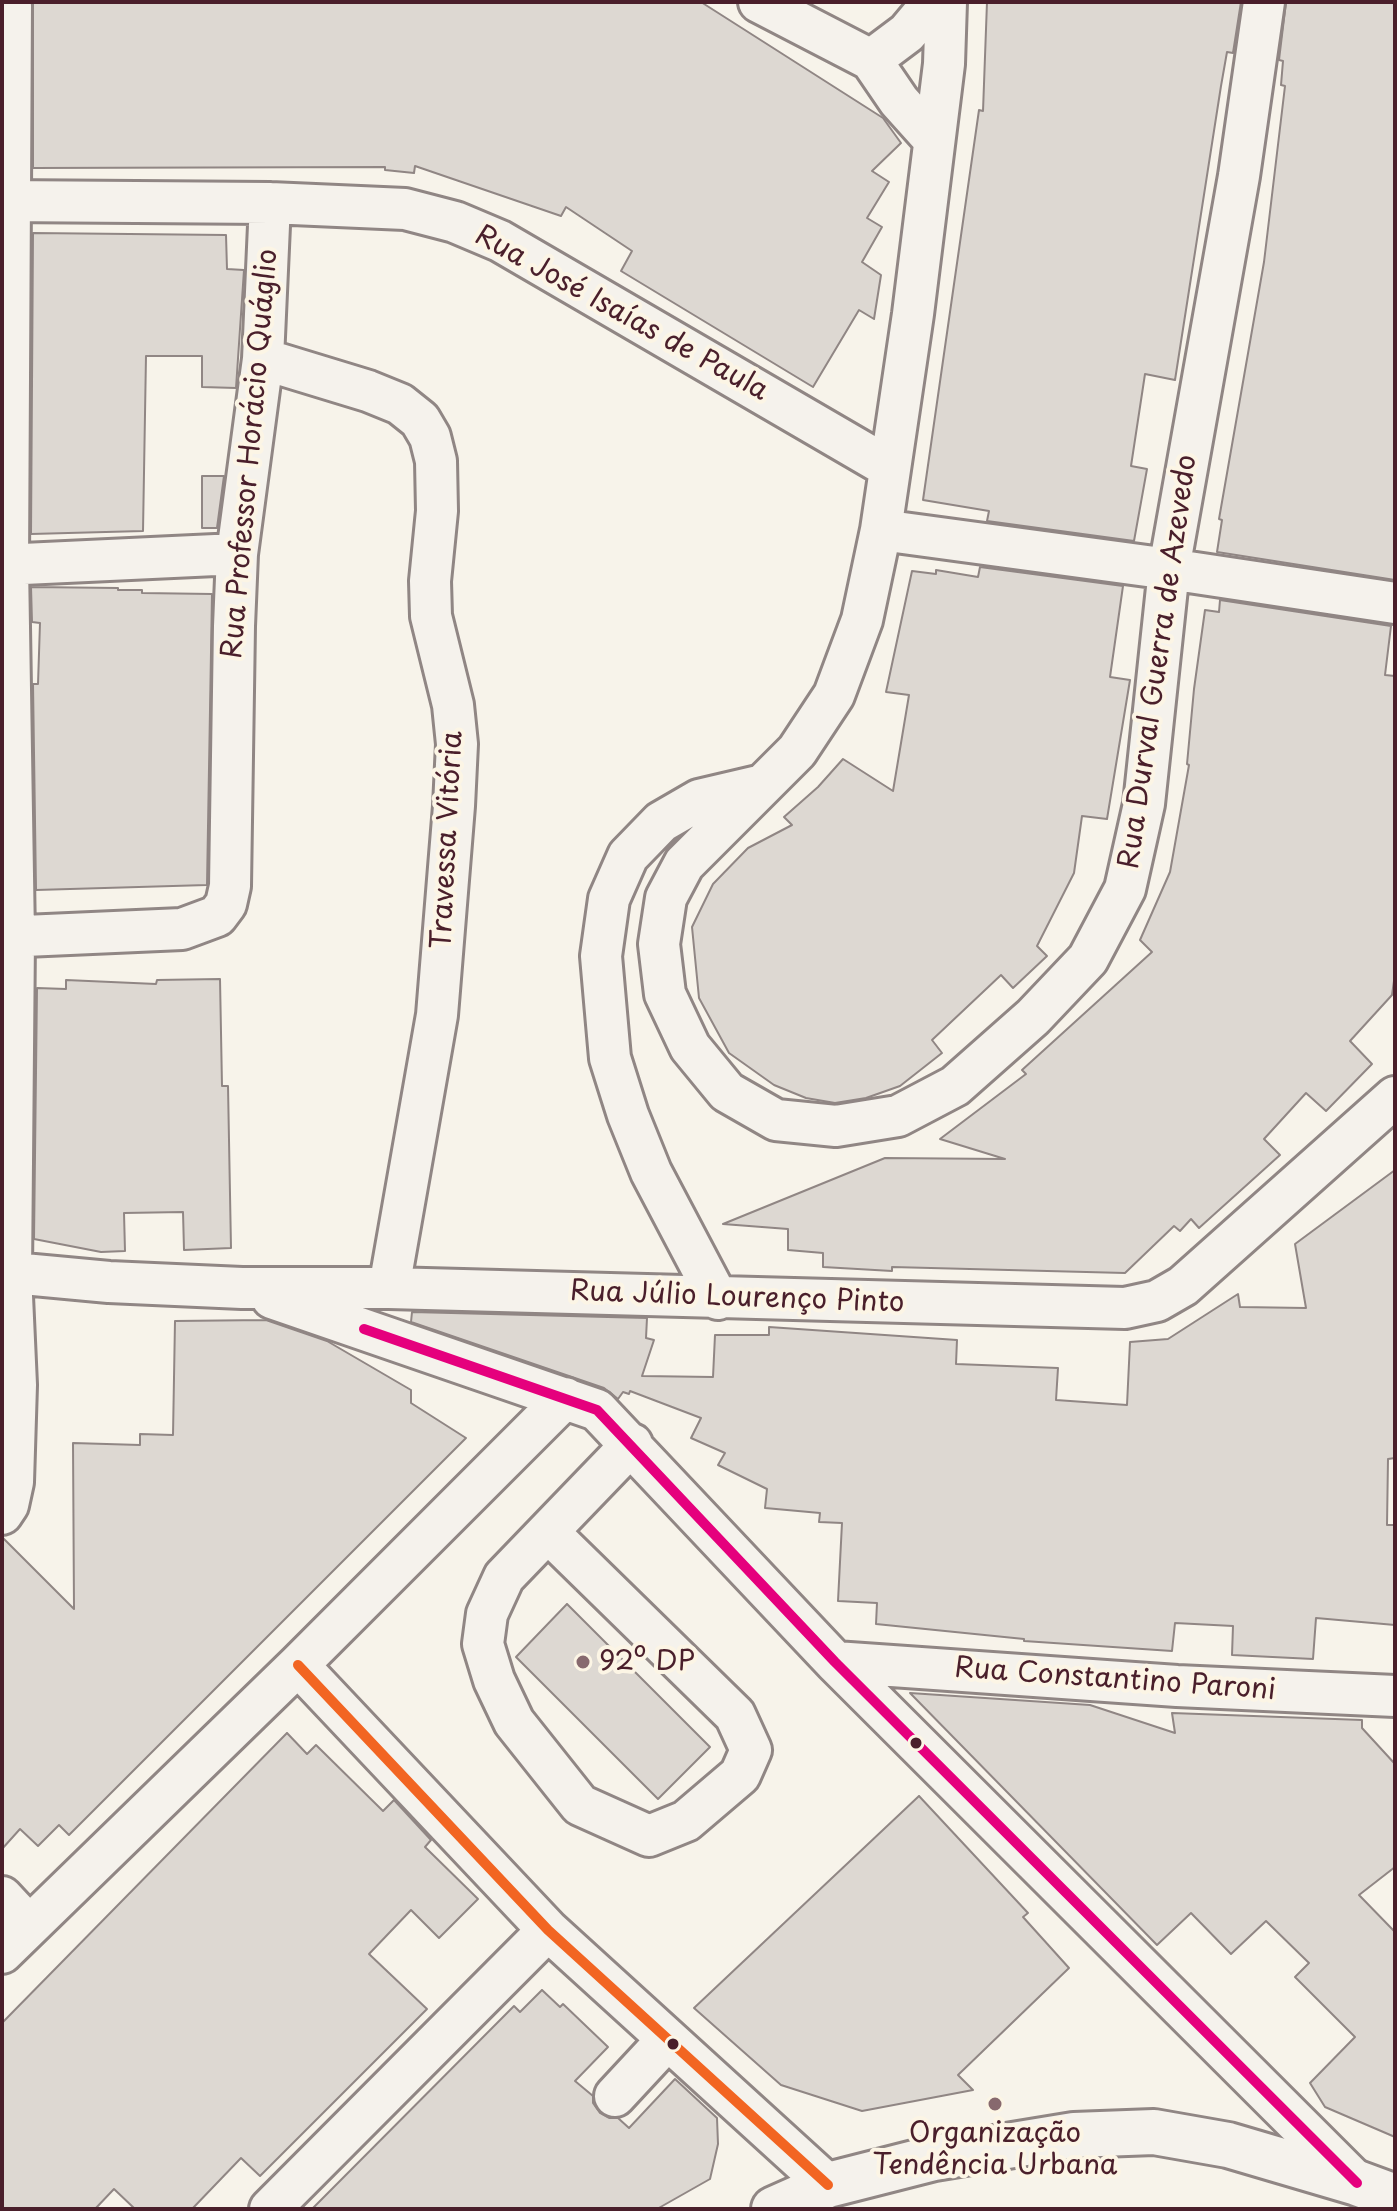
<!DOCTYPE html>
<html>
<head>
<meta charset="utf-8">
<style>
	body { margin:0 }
	#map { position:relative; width:1397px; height:2211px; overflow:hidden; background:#f7f3ea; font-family:"Playpen Sans",sans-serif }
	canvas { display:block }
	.frame { position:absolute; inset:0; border:4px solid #4a1f2b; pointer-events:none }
</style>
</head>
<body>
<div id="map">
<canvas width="1397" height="2211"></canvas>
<div class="frame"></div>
</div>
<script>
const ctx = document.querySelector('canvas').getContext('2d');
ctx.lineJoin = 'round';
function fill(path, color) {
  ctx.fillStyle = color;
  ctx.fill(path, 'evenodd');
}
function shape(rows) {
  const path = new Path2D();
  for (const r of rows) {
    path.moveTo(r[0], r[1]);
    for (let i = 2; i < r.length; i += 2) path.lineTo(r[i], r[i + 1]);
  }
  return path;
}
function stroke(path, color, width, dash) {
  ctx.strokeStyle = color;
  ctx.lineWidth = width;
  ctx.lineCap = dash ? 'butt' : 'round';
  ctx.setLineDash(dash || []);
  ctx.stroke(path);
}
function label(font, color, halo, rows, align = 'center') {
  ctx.font = font + ' "Playpen Sans",sans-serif';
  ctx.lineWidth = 8;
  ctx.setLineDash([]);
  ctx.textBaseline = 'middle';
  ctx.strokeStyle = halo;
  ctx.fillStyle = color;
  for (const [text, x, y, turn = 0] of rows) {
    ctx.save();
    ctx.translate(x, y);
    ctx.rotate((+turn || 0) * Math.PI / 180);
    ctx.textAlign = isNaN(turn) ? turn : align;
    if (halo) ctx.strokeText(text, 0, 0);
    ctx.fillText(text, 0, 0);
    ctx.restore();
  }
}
const building = shape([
	[33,2,701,2,883,118,901,143,872,171,889,182,867,218,882,227,862,262,881,275,874,319,859,310,813,387,621,271,632,251,566,207,561,216,415,166,414,173,385,170,385,167,33,168,33,2],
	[987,2,1241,2,1233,53,1227,52,1221,86,1175,380,1145,374,1131,466,1147,469,1134,541,987,521,989,511,923,500,979,110,983,111,987,2],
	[1286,2,1395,2,1395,580,1217,552,1222,520,1219,519,1264,262,1285,86,1281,85,1283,61,1279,60,1286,2],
	[33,233,226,235,227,269,244,270,236,388,202,387,202,356,146,356,143,531,31,534,33,233],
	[202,476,224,476,217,528,202,528,202,476],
	[980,567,1123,586,1110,677,1130,680,1107,819,1082,816,1074,873,1037,946,1047,956,1013,988,1001,975,932,1040,942,1053,900,1086,866,1098,835,1103,806,1098,774,1085,729,1053,699,998,692,927,713,884,748,848,792,825,784,817,818,787,843,759,893,791,909,695,886,692,912,571,936,574,936,570,978,577,980,567],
	[31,587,118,588,118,590,142,590,142,593,212,594,207,885,36,890,33,684,38,684,40,623,32,622,31,587],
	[1220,600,1391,626,1385,675,1395,676,1395,974,1392,995,1350,1041,1372,1064,1326,1111,1306,1093,1264,1139,1280,1155,1199,1228,1191,1219,1180,1231,1174,1226,1125,1273,892,1267,892,1271,823,1267,823,1253,788,1250,788,1229,723,1224,885,1158,1005,1159,940,1139,1026,1074,1022,1070,1152,952,1140,940,1170,872,1189,765,1187,764,1194,689,1205,610,1219,612,1220,600],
	[220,979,222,1086,228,1086,231,1248,184,1250,183,1212,124,1213,125,1251,101,1252,34,1239,37,988,66,989,66,980,156,984,157,980,220,979],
	[1395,1170,1395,1458,1388,1459,1387,1525,1395,1525,1395,1625,1316,1618,1313,1659,1232,1655,1233,1626,1175,1623,1172,1651,1024,1641,1024,1639,876,1624,877,1603,838,1601,842,1523,819,1522,820,1513,765,1508,767,1489,718,1465,725,1453,691,1438,701,1418,630,1391,629,1394,623,1392,618,1399,604,1388,411,1322,412,1312,647,1318,646,1338,654,1340,642,1376,713,1377,715,1335,769,1335,769,1327,957,1340,956,1364,1058,1368,1056,1400,1127,1405,1130,1342,1168,1339,1238,1294,1240,1307,1306,1308,1295,1244,1395,1170],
	[266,1320,327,1341,411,1390,411,1403,466,1438,69,1835,59,1825,38,1846,20,1829,2,1849,2,1537,74,1609,73,1443,140,1445,140,1434,173,1435,175,1321,266,1320],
	[567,1604,710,1747,658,1799,516,1657,567,1604],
	[910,1693,1090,1705,1175,1733,1172,1713,1362,1720,1362,1728,1395,1764,1395,1867,1359,1895,1395,1932,1395,2137,1325,2107,1310,2083,1355,2037,1295,1977,1309,1963,1266,1921,1231,1954,1191,1913,1157,1945,910,1693],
	[287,1733,307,1754,316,1745,383,1811,394,1800,431,1840,425,1847,478,1899,439,1938,411,1910,369,1954,427,2009,260,2176,241,2158,192,2209,135,2209,114,2189,95,2209,2,2209,2,2023,287,1733],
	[919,1796,1028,1913,1023,1917,1069,1968,958,2075,973,2090,862,2111,781,2085,694,2008,919,1796],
	[542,1990,560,2007,563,2004,608,2047,575,2081,593,2096,593,2103,600,2113,609,2118,618,2118,629,2128,675,2079,717,2118,718,2144,710,2179,657,2209,312,2209,514,2006,520,2012,542,1990]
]);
fill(building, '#ddd8d2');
stroke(building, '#908684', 2);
const minor = shape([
	[759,2,871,60,899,101,934,140],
	[946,2,944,64,913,314,881,530,862,620,834,695,797,751,684,864,666,898,659,944,665,994,690,1047,727,1092,776,1120,836,1126,898,1116,955,1086,1033,1017,1088,959,1125,889,1144,804,1169,569,1239,176,1264,2],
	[871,60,907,33,933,2],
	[2,201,270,203,405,209,455,222,500,241,890,468],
	[263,359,368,391,400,404,420,420,430,437,436,461,437,511,430,581,431,616,453,705,457,744,454,806,437,1015,389,1288],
	[881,530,1169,569,1395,603],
	[2,565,237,554],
	[2,937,182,929,217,916,226,904,230,886,234,626,237,554,263,359,270,203],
	[2,1272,109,1282,242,1288,389,1288,1125,1308,1157,1301,1183,1286,1395,1097],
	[272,1298,597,1410,835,1662,1357,2183],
	[718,1299,651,1172,628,1115,610,1058,601,956,609,899,628,856,661,822,699,800,763,785],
	[2,1514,8,1505,13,1482,16,1385,11,1274,14,937,8,565,11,6],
	[548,1532,735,1715,751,1750,740,1775,686,1821,649,1836,580,1805,514,1722,494,1680,483,1644,487,1614,504,1577,632,1444],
	[835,1662,1177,1686,1395,1696],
	[298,1665,548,1930,828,2185],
	[2,1897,29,1926],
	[2,1953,298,1665,565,1398],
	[615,2096,667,2040],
	[270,2209,548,1930]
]);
const major = shape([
	[774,2209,828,2185,934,2158,1074,2135,1154,2132,1228,2145,1357,2183,1395,2197]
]);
stroke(minor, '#908684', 46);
stroke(major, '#908684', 50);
stroke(minor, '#f5f2ec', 40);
stroke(major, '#f5f2ec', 44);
stroke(shape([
	[364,1329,597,1410,835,1662,1357,2183]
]), '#e5007d', 10);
stroke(shape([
	[298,1665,548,1930,828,2185]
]), '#f26522', 10);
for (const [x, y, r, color] of [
	[583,1662,8,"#87696e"],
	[916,1743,7,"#4a1f2b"],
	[673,2044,7,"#4a1f2b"],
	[995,2104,8,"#87696e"]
]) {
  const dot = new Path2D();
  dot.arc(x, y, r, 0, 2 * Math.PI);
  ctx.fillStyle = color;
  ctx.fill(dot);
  stroke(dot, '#fcf5e5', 3);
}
label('28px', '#4a1f2b', '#fcf5e5', [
	["Rua José Isaías de Paula",621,314,29],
	["Rua Professor Horácio Quáglio",251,454,-85],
	["Rua Durval Guerra de Azevedo",1159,662,-82],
	["Travessa Vitória",448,840,-87],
	["Rua Júlio Lourenço Pinto",737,1298,2],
	["Rua Constantino Paroni",1115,1680,4]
]);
label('28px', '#4a1f2b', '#fcf5e5', [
	["92º DP",599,1662],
	["Organização",995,2134,"center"],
	["Tendência Urbana",995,2166,"center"]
], 'left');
</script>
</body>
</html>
